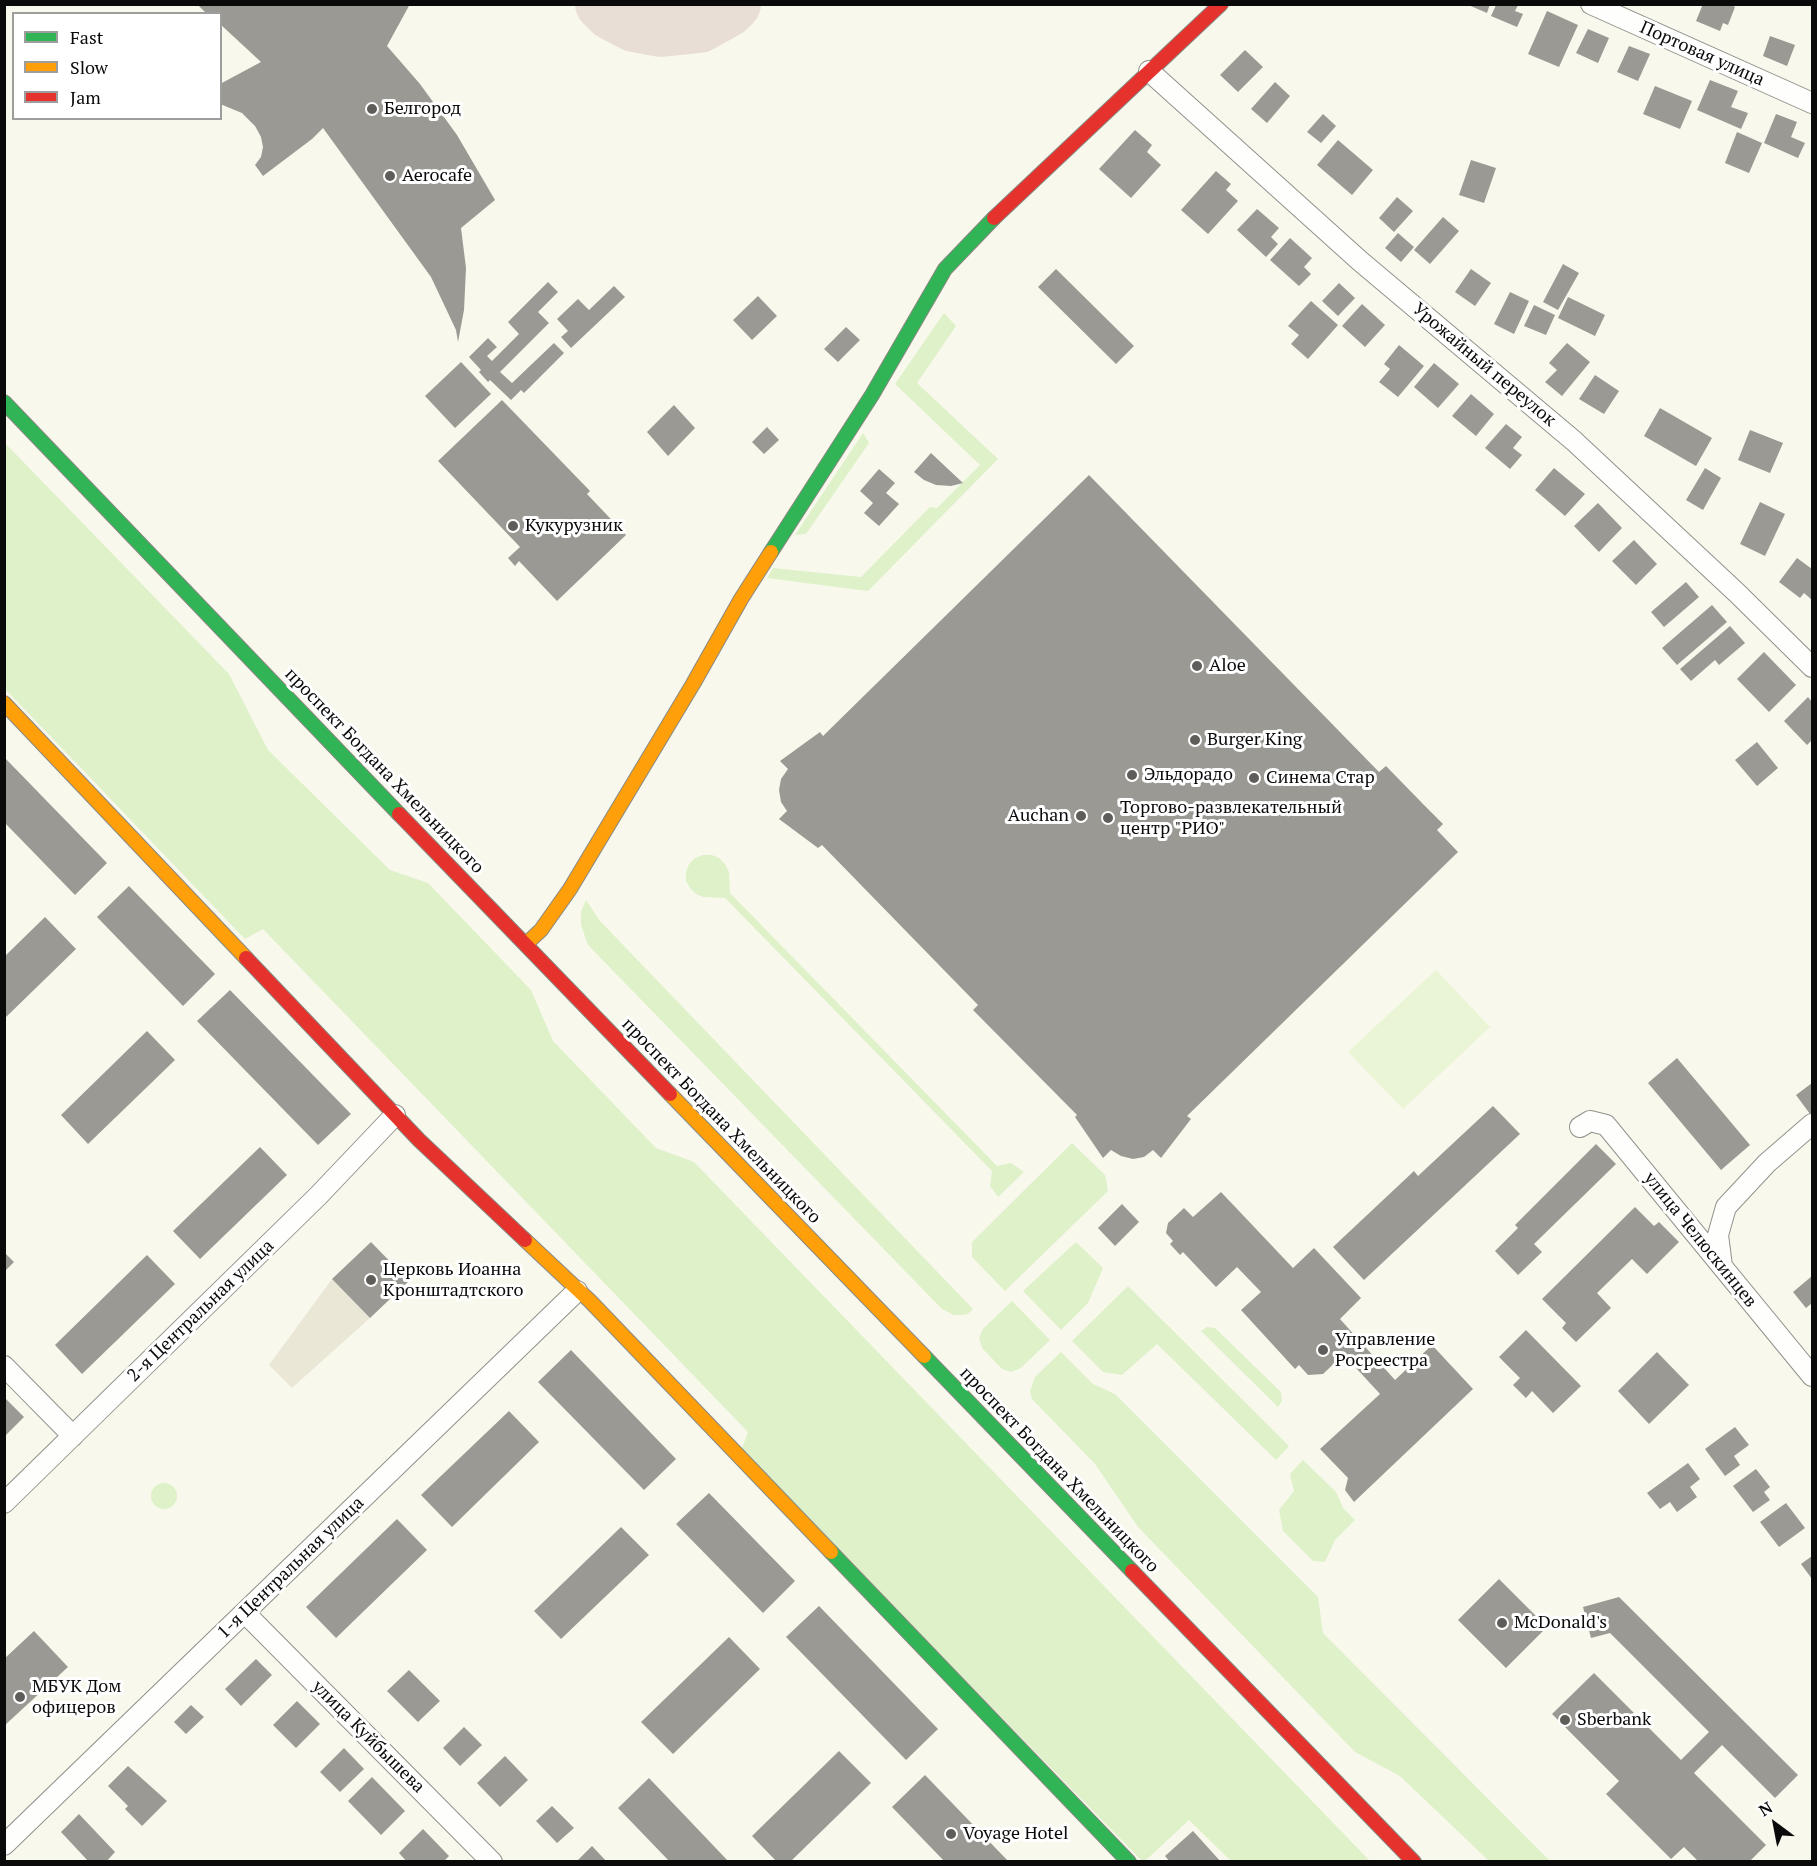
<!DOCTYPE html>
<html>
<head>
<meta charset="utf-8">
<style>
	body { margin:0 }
	#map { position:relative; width:1817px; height:1866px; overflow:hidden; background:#f9f8ec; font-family:"PT Serif",serif }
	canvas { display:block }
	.frame { position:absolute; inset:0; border:6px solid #0a0a0a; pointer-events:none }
	.legend { position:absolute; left:12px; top:12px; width:210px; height:108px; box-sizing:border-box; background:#fff; border:2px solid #9d9d9d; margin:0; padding:8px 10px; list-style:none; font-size:18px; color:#0a0a0a }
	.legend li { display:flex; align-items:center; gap:12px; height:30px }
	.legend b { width:30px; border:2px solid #9d9d9d }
	.north { position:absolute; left:1745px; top:1794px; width:60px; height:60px; -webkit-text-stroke:4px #fff; paint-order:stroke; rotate:328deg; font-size:16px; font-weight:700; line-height:24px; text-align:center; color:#0a0a0a }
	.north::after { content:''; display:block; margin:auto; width:21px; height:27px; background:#0a0a0a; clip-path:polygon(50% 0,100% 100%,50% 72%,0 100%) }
</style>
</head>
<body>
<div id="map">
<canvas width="1817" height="1866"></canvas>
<div class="frame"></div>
<ul class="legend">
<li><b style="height:8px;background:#30b455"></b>Fast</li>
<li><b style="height:8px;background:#ff9f0a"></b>Slow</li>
<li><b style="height:8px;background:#e5322d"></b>Jam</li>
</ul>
<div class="north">N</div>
</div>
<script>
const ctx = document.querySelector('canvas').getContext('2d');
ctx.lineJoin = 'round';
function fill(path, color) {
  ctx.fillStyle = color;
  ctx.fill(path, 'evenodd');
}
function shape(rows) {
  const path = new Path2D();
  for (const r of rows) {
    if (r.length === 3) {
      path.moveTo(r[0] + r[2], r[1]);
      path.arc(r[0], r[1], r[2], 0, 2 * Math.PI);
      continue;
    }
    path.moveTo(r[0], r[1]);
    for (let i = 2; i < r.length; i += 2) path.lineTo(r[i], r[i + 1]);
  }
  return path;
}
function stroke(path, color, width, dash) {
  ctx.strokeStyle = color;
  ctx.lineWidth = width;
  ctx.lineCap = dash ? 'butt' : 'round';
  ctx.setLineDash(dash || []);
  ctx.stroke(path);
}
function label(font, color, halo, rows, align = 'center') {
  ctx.font = font + ' "PT Serif",serif';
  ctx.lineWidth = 6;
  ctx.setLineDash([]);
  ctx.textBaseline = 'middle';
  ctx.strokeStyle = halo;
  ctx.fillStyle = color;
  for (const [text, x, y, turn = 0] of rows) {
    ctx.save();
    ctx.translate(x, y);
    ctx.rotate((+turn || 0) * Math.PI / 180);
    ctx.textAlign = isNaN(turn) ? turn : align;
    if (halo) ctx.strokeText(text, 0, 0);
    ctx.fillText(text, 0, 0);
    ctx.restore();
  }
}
fill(shape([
	[944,313,956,326,917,383,998,459,868,591,767,578,773,568,861,577,930,507,937,508,980,465,895,384],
	[863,433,869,443,806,534,795,535],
	[4,442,229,674,268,750,390,870,428,883,531,990,553,1041,656,1148,694,1162,1370,1861,1231,1861,1189,1820,1145,1861,1142,1861,741,1451,748,1432,263,929,245,939,5,689],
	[703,855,712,855,719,858,725,864,729,872,730,893,997,1166,1011,1163,1024,1172,998,1197,990,1186,992,1171,725,898,703,897,696,894,690,888,686,881,686,872,689,864,695,858],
	[586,900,600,921,973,1309,968,1314,962,1315,954,1315,942,1309,588,945,581,925,581,912],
	[1072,1143,1105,1175,1108,1191,1005,1291,972,1257,972,1242],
	[1076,1242,1103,1268,1088,1303,1061,1330,1023,1291],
	[1128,1286,1289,1446,1276,1460,1157,1344,1122,1375,1103,1372,1072,1341],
	[1012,1301,1050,1340,1021,1368,1011,1372,1002,1369,982,1348,979,1338,983,1329],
	[1207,1327,1215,1328,1281,1392,1282,1401,1278,1407,1201,1331],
	[1061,1352,1093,1384,1115,1394,1318,1597,1323,1633,1550,1861,1489,1861,1400,1776,1355,1752,1138,1527,1095,1464,1032,1399,1030,1391,1035,1377],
	[1303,1460,1336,1492,1343,1508,1355,1520,1335,1540,1325,1562,1313,1561,1283,1531,1279,1510,1294,1491,1290,1474],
	[164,1496,13]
]), '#def1c9');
fill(shape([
	[1436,970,1490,1027,1403,1109,1348,1052]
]), '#e9f5d4');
fill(shape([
	[332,1279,370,1318,292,1388,269,1365]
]), '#eae7d7');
stroke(shape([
	[602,4,611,13,634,25,661,30,699,26,728,10,734,4]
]), '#e8ded6', 54);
fill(shape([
	[197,4,410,4,387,46,420,84,457,135,495,200,461,228,466,268,464,310,458,342,456,330,431,277,323,128,312,139,263,176,255,165,261,157,263,147,261,137,255,126,242,113,220,104,220,84,261,62,220,24,220,14,207,14],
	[1466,4,1490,4,1487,13],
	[1703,4,1729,4,1735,7,1728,25,1723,23,1720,31,1696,21],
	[1496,5,1518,5,1515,11,1523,14,1517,27,1491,16],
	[1547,11,1578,25,1559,67,1528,54],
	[1588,29,1609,38,1598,63,1576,53],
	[1770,36,1795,45,1787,66,1763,56],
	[1629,46,1650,54,1638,81,1617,72],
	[1245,50,1263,67,1238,92,1220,75],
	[1710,80,1738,91,1731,107,1748,113,1741,129,1697,110],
	[1275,82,1290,96,1267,123,1251,109],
	[1655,86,1692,101,1680,129,1643,114],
	[1323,114,1336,126,1321,143,1307,132],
	[1776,114,1797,122,1791,137,1805,143,1798,158,1764,143],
	[1135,130,1152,145,1147,152,1161,165,1131,198,1099,169],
	[1737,132,1762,143,1749,173,1725,163],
	[1338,140,1373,170,1352,195,1317,165],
	[1471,160,1496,168,1484,203,1459,195],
	[1216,171,1231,184,1226,190,1238,201,1208,234,1181,210],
	[1397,197,1413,211,1394,232,1379,218],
	[1257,209,1279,228,1271,237,1278,244,1266,257,1237,230],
	[1443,217,1459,231,1430,264,1414,250],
	[1398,233,1414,247,1401,262,1385,248],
	[1290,238,1312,258,1304,267,1311,274,1299,286,1270,260],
	[1563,264,1579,273,1558,310,1543,302],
	[1056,269,1134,346,1116,364,1038,287],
	[1471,269,1491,283,1475,306,1455,292],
	[548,282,558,292,538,312,549,323,500,372,512,383,554,343,564,353,524,393,521,390,511,400,490,380,488,382,479,372,481,370,469,357,488,338,497,347,487,356,492,361,519,334,508,322],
	[1339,283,1355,298,1338,316,1322,301],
	[614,286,625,297,571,348,561,337,568,331,557,319,578,299,589,310],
	[1510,292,1529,301,1514,334,1494,324],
	[758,296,777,316,752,340,733,320],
	[1568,297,1605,315,1595,336,1558,318],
	[1311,301,1338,325,1308,359,1291,344,1299,335,1288,326],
	[1362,304,1385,325,1365,347,1342,326],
	[1534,305,1555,315,1546,335,1524,326],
	[846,327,860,340,838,362,824,349],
	[1567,343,1590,362,1562,396,1545,382,1557,370,1549,363],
	[1399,345,1424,366,1398,397,1379,382,1390,369,1384,364],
	[461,362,491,394,455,428,425,396],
	[1434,363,1459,384,1438,408,1414,387],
	[1595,375,1619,391,1604,414,1579,399],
	[1471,394,1494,414,1476,436,1452,416],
	[502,400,590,491,587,494,626,535,557,601,519,561,515,566,508,558,520,547,438,461],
	[674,405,695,428,668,456,647,432],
	[1660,408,1712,438,1696,466,1644,436],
	[1506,424,1522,437,1513,448,1522,455,1510,469,1485,448],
	[767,427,779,440,764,454,752,442],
	[1750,430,1783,443,1770,473,1738,460],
	[931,453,963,483,951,486,936,485,924,480,914,472],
	[1554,468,1585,494,1565,516,1535,490],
	[1705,468,1721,478,1703,510,1686,500],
	[879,469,895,483,886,493,899,504,879,526,864,513,873,503,860,491],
	[1089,475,1379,772,1386,766,1423,804,1443,824,1437,830,1458,852,1187,1116,1191,1119,1161,1158,1153,1150,1144,1157,1133,1159,1121,1156,1111,1150,1103,1158,1075,1117,1077,1115,973,1010,978,1005,822,845,818,848,779,819,787,811,781,802,779,790,781,779,788,769,780,761,820,732,823,736],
	[1760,502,1785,514,1765,556,1740,544],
	[1598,503,1622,528,1599,552,1574,526],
	[1634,540,1657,564,1636,585,1612,561],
	[1797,558,1812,569,1812,600,1804,593,1800,598,1779,582],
	[1686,582,1699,597,1664,627,1651,612],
	[1712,605,1727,622,1677,665,1662,648],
	[1730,626,1745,643,1719,665,1715,660,1691,681,1680,669],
	[1764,652,1796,685,1769,712,1737,679],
	[1808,697,1812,702,1812,740,1807,745,1784,721],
	[1757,742,1778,768,1757,786,1735,760],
	[4,757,107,863,75,895,4,822],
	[129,886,215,974,183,1006,97,917],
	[45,917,76,949,4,1019,4,957],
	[230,990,351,1114,318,1145,197,1021],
	[147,1031,175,1060,88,1144,61,1115],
	[1677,1058,1750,1145,1721,1170,1648,1083],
	[1812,1083,1812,1113,1810,1114,1796,1095],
	[1493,1106,1520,1134,1364,1280,1333,1247,1414,1171,1418,1176],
	[1596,1144,1616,1164,1534,1244,1542,1252,1518,1275,1495,1251,1518,1228,1515,1225],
	[260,1147,287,1175,200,1259,173,1231],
	[1221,1192,1293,1268,1314,1248,1361,1298,1340,1319,1395,1380,1432,1345,1473,1389,1354,1502,1345,1490,1348,1478,1320,1449,1380,1394,1345,1356,1342,1356,1323,1374,1308,1375,1299,1365,1295,1369,1241,1310,1261,1292,1237,1267,1216,1287,1183,1252,1180,1255,1170,1244,1173,1241,1166,1233,1168,1223,1184,1208,1193,1217],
	[1122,1204,1139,1222,1115,1246,1098,1228],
	[1635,1207,1654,1226,1659,1222,1679,1242,1647,1274,1632,1259,1597,1293,1611,1308,1576,1342,1562,1328,1566,1323,1542,1299],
	[371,1242,409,1281,370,1318,332,1279],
	[4,1252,14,1262,4,1272],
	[147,1255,175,1284,82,1374,55,1345],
	[1812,1276,1812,1303,1806,1308,1793,1292],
	[1526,1330,1581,1386,1553,1413,1532,1391,1526,1398,1513,1385,1520,1378,1499,1357],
	[571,1350,676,1459,644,1490,538,1382],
	[1657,1352,1689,1385,1649,1424,1618,1391],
	[4,1397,24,1417,6,1435,4,1434],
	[509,1411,539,1442,452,1527,421,1495],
	[1735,1427,1749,1445,1734,1456,1740,1465,1725,1476,1705,1449],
	[1688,1463,1700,1479,1690,1487,1697,1497,1677,1512,1670,1502,1660,1509,1647,1493],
	[1756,1469,1770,1487,1764,1492,1770,1500,1753,1512,1733,1486],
	[709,1493,795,1581,763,1613,676,1524],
	[1786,1503,1805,1528,1779,1547,1760,1522],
	[397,1519,427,1550,336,1638,306,1607],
	[621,1527,649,1555,561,1639,534,1611],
	[1812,1556,1812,1579,1801,1564],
	[1499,1579,1547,1627,1506,1668,1458,1620],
	[1619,1597,1798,1775,1775,1798,1722,1745,1694,1773,1766,1845,1749,1862,1699,1862,1684,1847,1671,1859,1606,1794,1619,1781,1552,1714,1594,1673,1681,1760,1709,1732,1610,1633,1591,1638,1583,1607],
	[819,1606,938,1729,906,1760,786,1637],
	[34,1631,68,1667,4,1726,4,1659],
	[729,1637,760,1669,673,1754,641,1722],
	[256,1659,272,1675,241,1706,225,1689],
	[409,1670,440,1701,418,1722,387,1691],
	[297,1701,320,1724,296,1748,273,1725],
	[191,1705,204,1717,186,1734,174,1722],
	[464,1727,482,1745,460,1766,443,1748],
	[344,1748,364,1769,340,1792,320,1772],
	[839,1751,871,1783,790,1862,777,1862,752,1836],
	[505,1756,528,1780,500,1807,477,1783],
	[128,1766,167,1801,142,1826,125,1809,128,1806,108,1786],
	[925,1775,1009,1862,945,1862,892,1807],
	[372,1777,405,1811,381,1835,348,1801],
	[649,1778,729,1862,670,1862,618,1808],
	[552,1806,574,1828,557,1843,536,1821],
	[79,1814,115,1852,106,1862,89,1862,61,1832],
	[423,1829,449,1856,443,1862,407,1862,399,1853],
	[1193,1831,1221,1862,1170,1862,1165,1856],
	[592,1846,607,1862,576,1862]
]), '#9b9993');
const street = shape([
	[1591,4,1812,103],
	[1149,71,1360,261,1574,441,1737,593,1812,667],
	[1580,1127,1590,1121,1606,1125,1812,1376],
	[1722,1266,1718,1235,1726,1207,1767,1163,1812,1124],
	[4,1366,73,1436],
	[4,1503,318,1196,395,1115],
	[245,1613,492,1862],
	[4,1845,577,1291]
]);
const fast = shape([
	[4,402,399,814],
	[771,552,872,395,945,269,994,218],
	[924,1356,1132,1571],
	[831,1552,1129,1862]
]);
const slow = shape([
	[4,703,246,958],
	[526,944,541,930,570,889,693,684,741,599,771,552],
	[670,1094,924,1356],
	[525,1240,590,1301,831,1552]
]);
const jam = shape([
	[994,218,1221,4],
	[399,814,670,1094],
	[246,958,419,1140,525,1240],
	[1132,1571,1414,1862]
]);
stroke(street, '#92918c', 22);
stroke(fast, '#888882', 16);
stroke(slow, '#888882', 16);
stroke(jam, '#888882', 16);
stroke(street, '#fefefc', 20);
stroke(fast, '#30b455', 14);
stroke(slow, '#ff9f0a', 14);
stroke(jam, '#e5322d', 14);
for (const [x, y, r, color] of [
	[372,109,6,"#5e5d59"],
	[390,176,6,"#5e5d59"],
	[513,526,6,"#5e5d59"],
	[1197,666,6,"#5e5d59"],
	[1195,740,6,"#5e5d59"],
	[1132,775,6,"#5e5d59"],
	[1254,778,6,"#5e5d59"],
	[1081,816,6,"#5e5d59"],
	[1108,818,6,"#5e5d59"],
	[371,1280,6,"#5e5d59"],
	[1323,1350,6,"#5e5d59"],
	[1502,1623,6,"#5e5d59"],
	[20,1697,6,"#5e5d59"],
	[1565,1720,6,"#5e5d59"],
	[951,1834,6,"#5e5d59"]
]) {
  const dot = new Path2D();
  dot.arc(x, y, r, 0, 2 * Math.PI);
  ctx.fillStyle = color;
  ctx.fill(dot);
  stroke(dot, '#fff', 2);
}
label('18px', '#0a0a0a', '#fff', [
	["Портовая улица",1702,54,24],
	["Урожайный переулок",1484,365,40],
	["проспект Богдана Хмельницкого",384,771,46],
	["проспект Богдана Хмельницкого",721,1121,46],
	["улица Челюскинцев",1700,1240,51],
	["2-я Центральная улица",201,1311,-44],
	["проспект Богдана Хмельницкого",1059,1470,46],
	["1-я Центральная улица",291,1568,-44],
	["улица Куйбышева",368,1737,45]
]);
label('18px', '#0a0a0a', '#fff', [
	["Белгород",384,109],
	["Aerocafe",402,176],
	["Кукурузник",525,526],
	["Aloe",1209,666],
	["Burger King",1207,740],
	["Эльдорадо",1144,775],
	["Синема Стар",1266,778],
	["Торгово-развлекательный",1120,808],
	["центр \"РИО\"",1120,829],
	["Auchan",1069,816,"right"],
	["Церковь Иоанна",383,1270],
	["Кронштадтского",383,1291],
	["Управление",1335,1340],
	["Росреестра",1335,1361],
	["McDonald's",1514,1623],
	["МБУК Дом",32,1687],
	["офицеров",32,1708],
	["Sberbank",1577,1720],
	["Voyage Hotel",963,1834]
], 'left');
</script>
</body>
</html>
